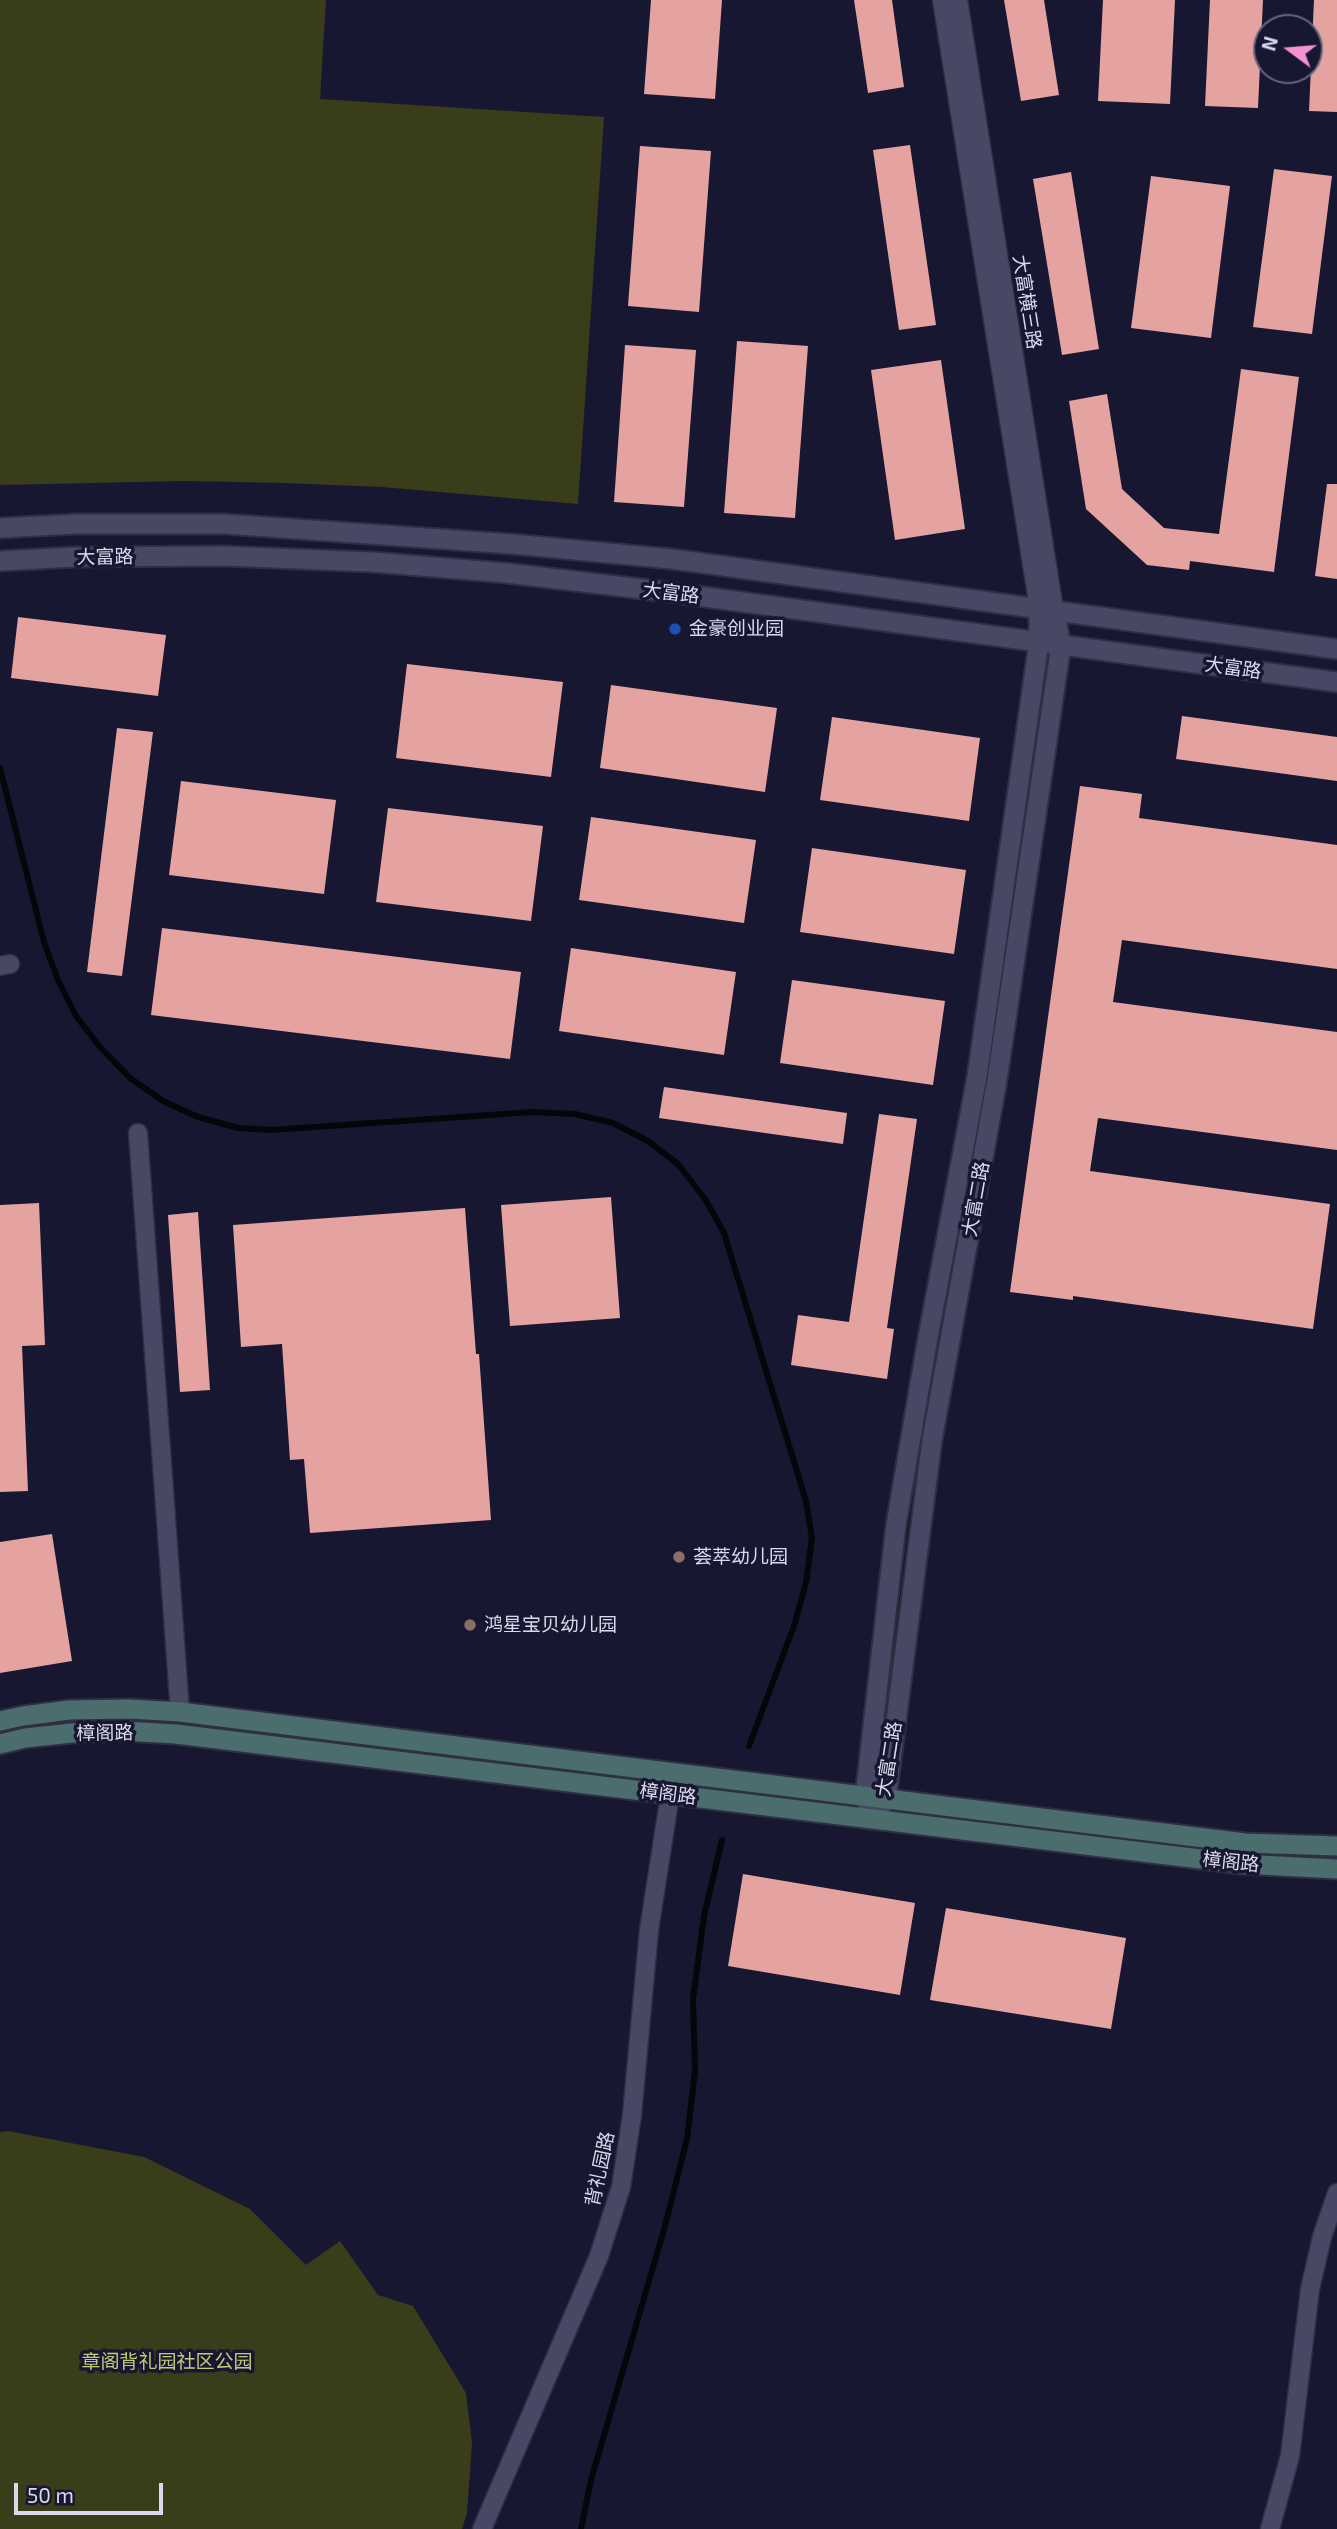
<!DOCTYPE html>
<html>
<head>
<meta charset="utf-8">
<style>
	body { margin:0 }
	#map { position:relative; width:1337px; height:2529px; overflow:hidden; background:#181731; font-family:"Exo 2",sans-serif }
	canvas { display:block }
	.north { position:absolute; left:1253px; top:14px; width:70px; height:70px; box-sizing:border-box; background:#181731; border:2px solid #65657c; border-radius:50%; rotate:286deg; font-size:19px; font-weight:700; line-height:28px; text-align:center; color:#d9daec }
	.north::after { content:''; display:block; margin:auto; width:24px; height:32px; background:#f491d3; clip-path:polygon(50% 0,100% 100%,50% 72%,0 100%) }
	.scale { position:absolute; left:14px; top:2483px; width:149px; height:32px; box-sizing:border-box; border:4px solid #d9daec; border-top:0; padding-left:9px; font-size:21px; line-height:24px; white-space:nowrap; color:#d9daec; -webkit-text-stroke:5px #181731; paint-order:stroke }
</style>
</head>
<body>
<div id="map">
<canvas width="1337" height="2529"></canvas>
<div class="north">N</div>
<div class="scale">50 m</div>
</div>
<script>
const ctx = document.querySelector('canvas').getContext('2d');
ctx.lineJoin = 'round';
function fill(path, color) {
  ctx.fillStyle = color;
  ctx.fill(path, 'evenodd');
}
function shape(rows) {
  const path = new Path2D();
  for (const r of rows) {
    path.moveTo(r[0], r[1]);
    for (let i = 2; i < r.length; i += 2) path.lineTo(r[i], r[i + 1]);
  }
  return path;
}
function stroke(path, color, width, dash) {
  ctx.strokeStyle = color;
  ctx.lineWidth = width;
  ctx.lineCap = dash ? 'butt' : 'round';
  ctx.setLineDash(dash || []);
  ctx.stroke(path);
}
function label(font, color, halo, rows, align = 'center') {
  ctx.font = font + ' "Exo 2","Noto Sans SC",sans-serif';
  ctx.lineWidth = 7;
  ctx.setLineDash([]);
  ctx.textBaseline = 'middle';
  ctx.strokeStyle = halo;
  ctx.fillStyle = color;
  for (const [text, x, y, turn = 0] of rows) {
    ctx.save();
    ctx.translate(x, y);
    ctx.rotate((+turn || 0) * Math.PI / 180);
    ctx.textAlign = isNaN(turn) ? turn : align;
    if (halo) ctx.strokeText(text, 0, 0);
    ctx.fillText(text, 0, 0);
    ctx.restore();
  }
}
fill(shape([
	[0,0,326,0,320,99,604,117,578,504,382,487,284,483,185,481,0,485],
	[8,2131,144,2157,250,2209,306,2265,340,2241,378,2295,413,2306,466,2393,472,2443,467,2513,462,2529,0,2529,0,2132]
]), '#3a3d19');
stroke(shape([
	[0,768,44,942,58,980,76,1016,100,1047,130,1078,163,1101,198,1117,238,1128,271,1130,533,1112,575,1114,613,1123,648,1141,678,1164,705,1199,724,1233,806,1501,812,1538,806,1583,794,1626,749,1746],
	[581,2529,591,2480,665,2226,687,2139,695,2071,693,1999,704,1916,722,1840]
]), '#000809', 6);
fill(shape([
	[651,0,722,0,715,99,644,94],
	[854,0,892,0,904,87,868,93],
	[1004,0,1044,0,1059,95,1021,101],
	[1103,0,1175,0,1170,104,1098,101],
	[1210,0,1263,0,1258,108,1205,106],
	[1314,0,1337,0,1337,112,1309,111],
	[910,145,936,325,899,330,873,150],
	[640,146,711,151,699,312,628,306],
	[1274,169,1332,176,1312,334,1253,327],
	[1071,172,1099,349,1062,355,1033,179],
	[1151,176,1230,186,1211,338,1131,328],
	[737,341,808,346,795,518,724,513],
	[625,345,696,350,684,507,614,502],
	[941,360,965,529,895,540,871,370],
	[1241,369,1299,377,1274,572,1190,561,1189,570,1147,565,1086,509,1069,401,1107,394,1122,489,1164,528,1219,534],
	[1327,484,1337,484,1337,579,1315,576],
	[18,617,166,635,158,696,11,678],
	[407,664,563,682,551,777,396,758],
	[611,685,777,708,765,792,600,768],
	[1182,716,1337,737,1337,781,1176,759],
	[832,717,980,738,969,821,820,800],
	[117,728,153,732,122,976,87,972],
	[181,781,336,800,324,894,169,875],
	[1080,786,1142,794,1139,818,1337,845,1337,969,1122,940,1113,1002,1337,1032,1337,1150,1098,1118,1090,1171,1330,1204,1313,1329,1073,1296,1073,1300,1010,1292],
	[388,808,543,826,531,921,376,902],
	[591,817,756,840,744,923,579,900],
	[812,848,966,870,954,954,800,932],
	[162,928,521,972,510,1059,151,1015],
	[571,948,736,972,724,1055,559,1031],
	[792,980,945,1001,933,1085,780,1063],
	[664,1087,847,1113,843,1144,659,1118],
	[879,1114,917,1119,887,1328,894,1329,887,1379,791,1365,798,1315,849,1322],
	[611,1197,620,1318,510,1326,501,1205],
	[39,1203,45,1345,22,1346,28,1491,0,1492,0,1205],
	[465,1208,476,1354,479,1354,491,1520,310,1533,304,1459,290,1460,282,1344,241,1347,233,1225],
	[198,1212,210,1390,180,1392,168,1215],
	[52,1534,72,1661,0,1673,0,1542],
	[743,1874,915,1903,900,1995,728,1966],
	[946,1908,1126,1938,1111,2029,930,2000]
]), '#e4a3a1');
const minor = shape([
	[942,0,1039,608],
	[958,0,1054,610],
	[0,966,10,964],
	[138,1133,180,1712],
	[482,2529,599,2256,621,2187,632,2115,649,1930,670,1795],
	[1270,2529,1290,2456,1310,2289,1322,2237,1337,2193]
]);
const tertiary = shape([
	[0,528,76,524,225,524,512,544,672,559,1337,649],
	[0,561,75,557,224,556,372,562,506,573,668,592,1337,682],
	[870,1811,865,1797,896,1525,927,1343,977,1077,1039,642,1039,608],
	[877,1812,886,1799,932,1440,997,1080,1061,645,1054,610]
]);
const secondary = shape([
	[0,1721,23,1716,69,1710,129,1709,180,1712,1245,1843,1337,1846],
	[0,1744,25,1738,72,1733,124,1731,176,1734,1241,1864,1337,1869]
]);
stroke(minor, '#2f2e42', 21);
stroke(tertiary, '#2f2e42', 23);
stroke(secondary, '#2f2e42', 23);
stroke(minor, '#484865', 18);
stroke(tertiary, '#484865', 19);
stroke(secondary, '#4b6d6d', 19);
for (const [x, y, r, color] of [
	[675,629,7,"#1a4fb4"],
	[679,1557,7,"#8d6e63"],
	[470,1625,7,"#8d6e63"]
]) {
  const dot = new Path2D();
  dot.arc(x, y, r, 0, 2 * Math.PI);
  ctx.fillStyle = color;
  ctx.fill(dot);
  stroke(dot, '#181731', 2.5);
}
label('19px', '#d9daec', '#181731', [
	["大富横三路",1027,302,81],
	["大富路",105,557,-1],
	["大富路",671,593,7],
	["大富路",1233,668,8],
	["大富二路",976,1199,-80],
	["樟阁路",105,1733,-1],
	["大富二路",889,1759,-81],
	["樟阁路",668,1794,7],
	["樟阁路",1231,1862,6],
	["背礼园路",600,2169,-78]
]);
label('19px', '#d9daec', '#181731', [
	["金豪创业园",689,629],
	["荟萃幼儿园",693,1557],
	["鸿星宝贝幼儿园",484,1625]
], 'left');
label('19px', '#c4ca76', '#181731', [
	["章阁背礼园社区公园",167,2362]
]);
</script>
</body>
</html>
